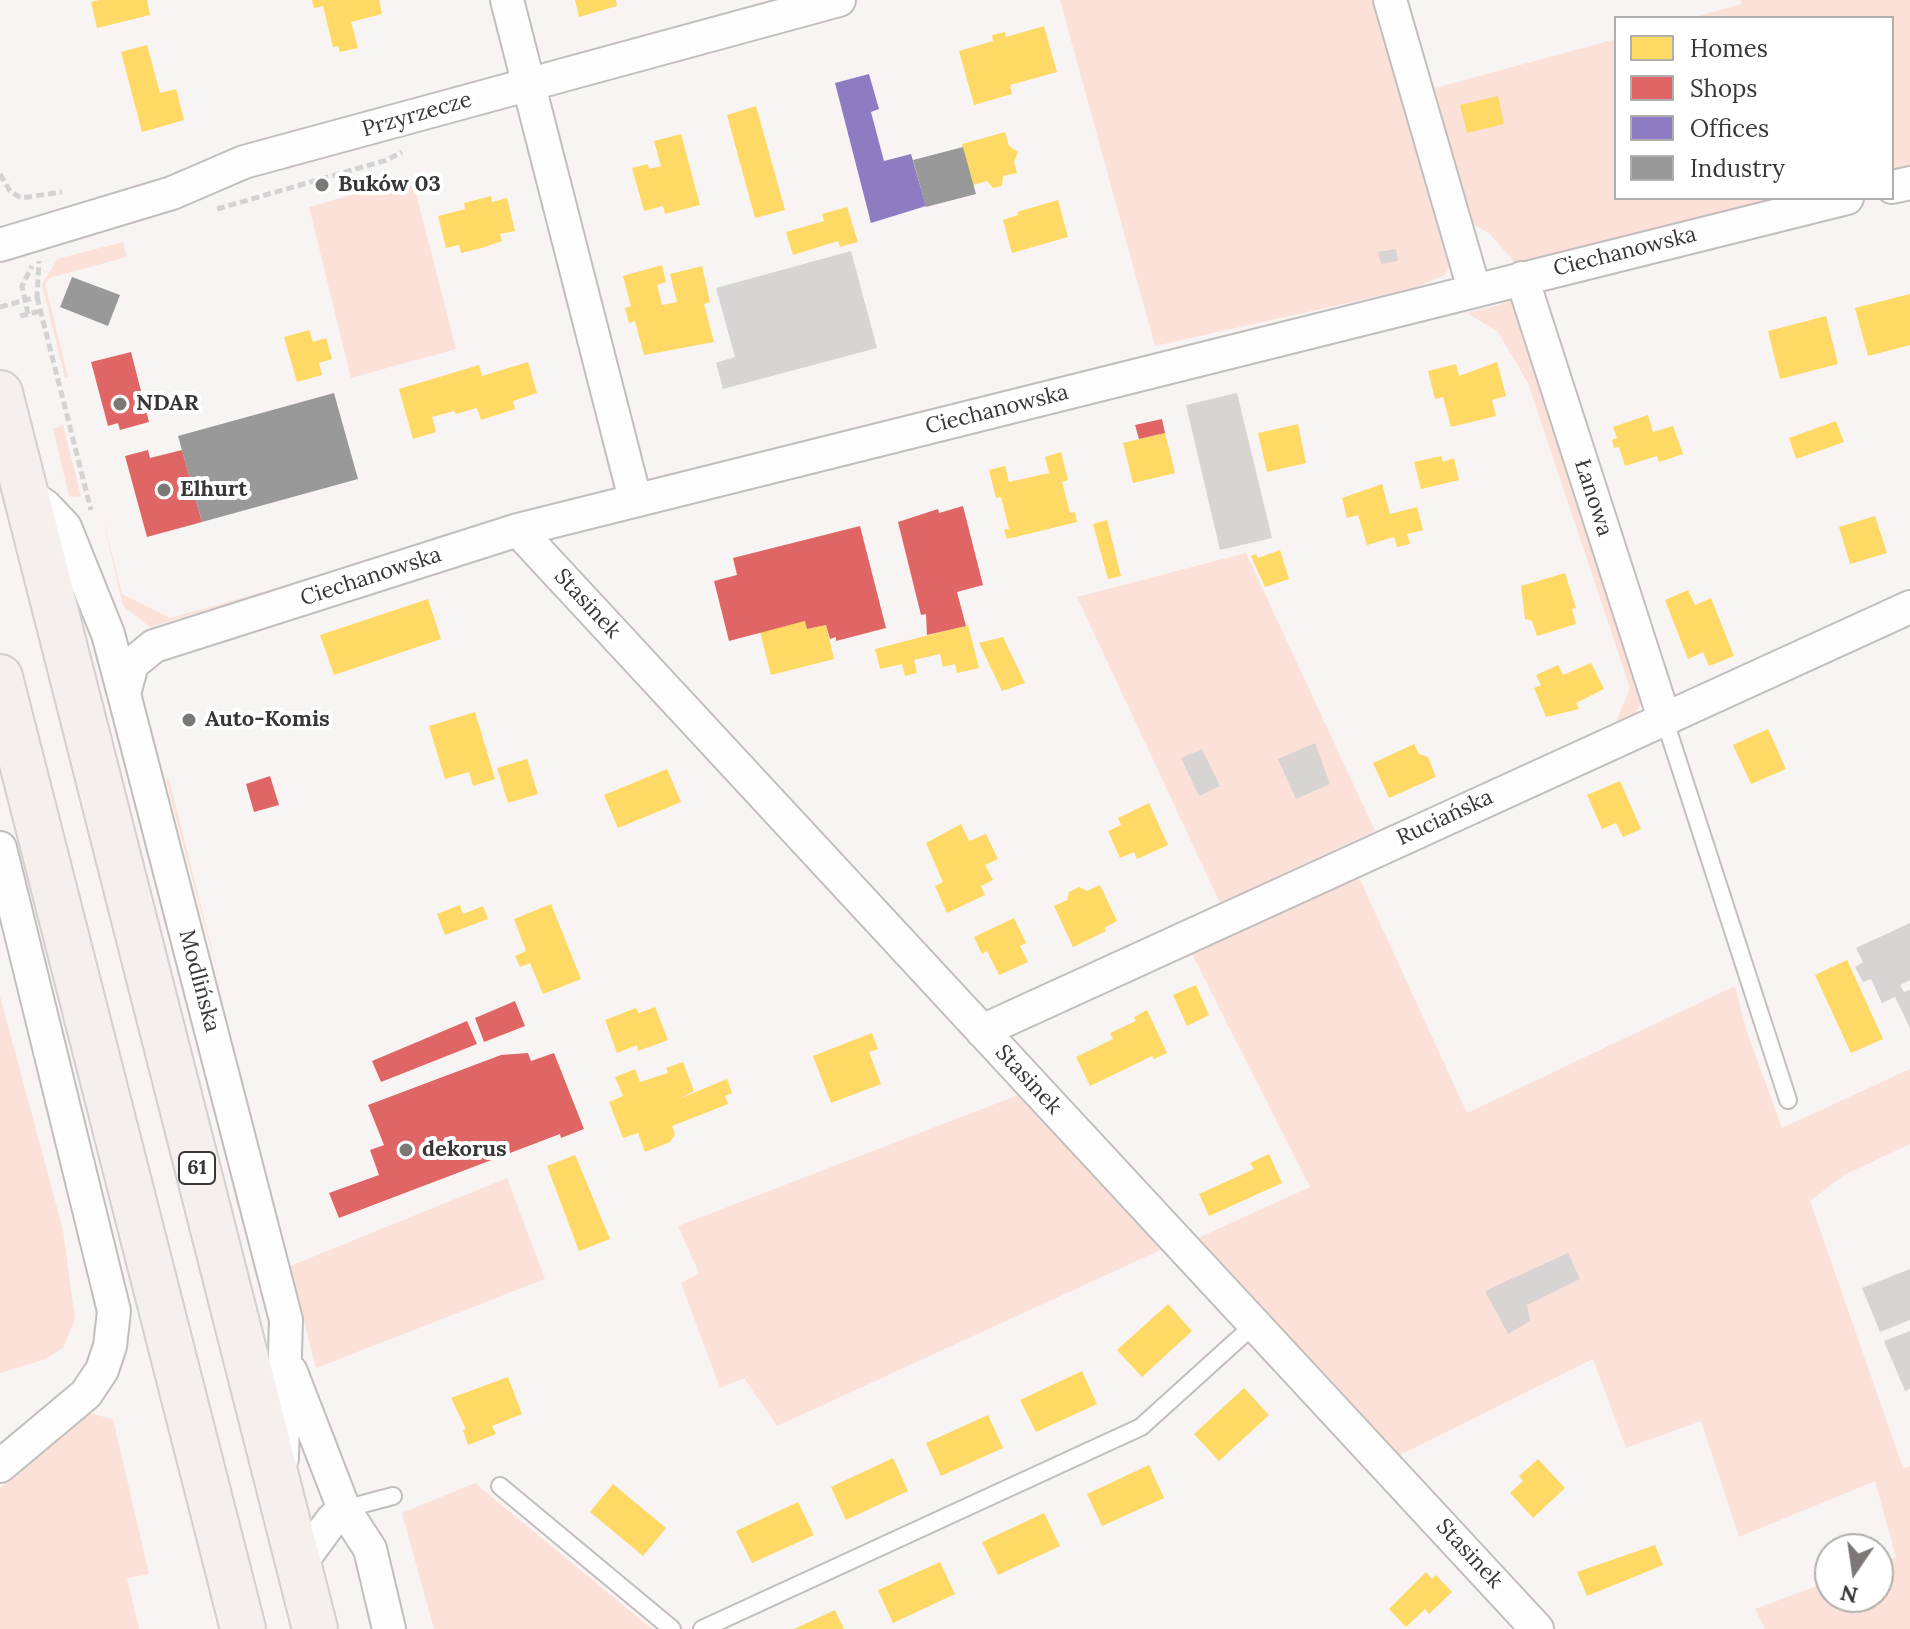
<!DOCTYPE html>
<html>
<head>
<meta charset="utf-8">
<style>
	body { margin:0 }
	#map { position:relative; width:1910px; height:1629px; overflow:hidden; background:#f8f4f3; font-family:Lora,serif }
	canvas { display:block }
	.legend { position:absolute; left:1614px; top:16px; width:280px; height:184px; box-sizing:border-box; background:#fff; border:2px solid #b0afae; margin:0; padding:10px 14px; list-style:none; font-size:24px; color:#393635 }
	.legend li { display:flex; align-items:center; gap:16px; height:40px }
	.legend b { width:40px; border:2px solid #b0afae }
	.north { position:absolute; left:1814px; top:1533px; width:80px; height:80px; box-sizing:border-box; background:#fff; border:2px solid #b0afae; border-radius:50%; rotate:193deg; font-size:22px; font-weight:700; line-height:32px; text-align:center; color:#393635 }
	.north::after { content:''; display:block; margin:auto; width:28px; height:36px; background:#7c7878; clip-path:polygon(50% 0,100% 100%,50% 72%,0 100%) }
</style>
</head>
<body>
<div id="map">
<canvas width="1910" height="1629"></canvas>
<ul class="legend">
<li><b style="height:22px;background:#ffd966"></b>Homes</li>
<li><b style="height:22px;background:#e06666"></b>Shops</li>
<li><b style="height:22px;background:#8e7cc3"></b>Offices</li>
<li><b style="height:22px;background:#999"></b>Industry</li>
</ul>
<div class="north">N</div>
</div>
<script>
const ctx = document.querySelector('canvas').getContext('2d');
ctx.lineJoin = 'round';
function fill(path, color) {
  ctx.fillStyle = color;
  ctx.fill(path, 'evenodd');
}
function shape(rows) {
  const path = new Path2D();
  for (const r of rows) {
    path.moveTo(r[0], r[1]);
    for (let i = 2; i < r.length; i += 2) path.lineTo(r[i], r[i + 1]);
  }
  return path;
}
function stroke(path, color, width, dash) {
  ctx.strokeStyle = color;
  ctx.lineWidth = width;
  ctx.lineCap = dash ? 'butt' : 'round';
  ctx.setLineDash(dash || []);
  ctx.stroke(path);
}
function label(font, color, halo, rows, align = 'center') {
  ctx.font = font + ' Lora,serif';
  ctx.lineWidth = 8;
  ctx.setLineDash([]);
  ctx.textBaseline = 'middle';
  ctx.strokeStyle = halo;
  ctx.fillStyle = color;
  for (const [text, x, y, turn = 0] of rows) {
    ctx.save();
    ctx.translate(x, y);
    ctx.rotate((+turn || 0) * Math.PI / 180);
    ctx.textAlign = isNaN(turn) ? turn : align;
    if (halo) ctx.strokeText(text, 0, 0);
    ctx.fillText(text, 0, 0);
    ctx.restore();
  }
}
fill(shape([
	[1060,0,1379,0,1451,264,1445,275,1411,289,1155,346],
	[1741,0,1910,0,1910,168,1892,172,1892,18,1692,18,1741,4],
	[1616,39,1616,198,1784,198,1515,263,1490,234,1470,222,1435,88],
	[412,178,456,349,351,378,309,207],
	[123,242,127,257,49,278,45,284,68,377,65,378,42,285,57,259],
	[1521,299,1645,697,1634,716,1615,725,1630,688,1528,383,1498,332,1467,313],
	[63,425,81,496,79,497,69,496,53,429],
	[101,511,122,594,170,618,278,588,150,627,123,606],
	[1246,553,1375,831,1220,903,1077,597],
	[169,779,227,1009,166,780],
	[1357,873,1467,1113,1735,986,1746,1029,1782,1128,1910,1069,1910,1144,1844,1175,1810,1201,1903,1468,1910,1466,1910,1629,1765,1629,1755,1609,1830,1581,1830,1597,1878,1597,1878,1564,1896,1557,1875,1481,1739,1537,1701,1421,1626,1448,1593,1359,1400,1455,1196,1239,1310,1187,1191,952],
	[0,996,63,1230,75,1319,63,1348,46,1359,0,1373],
	[1026,1092,1167,1247,777,1426,744,1378,720,1388,681,1283,699,1273,678,1226],
	[507,1178,545,1279,316,1368,290,1266],
	[88,1413,113,1419,149,1574,127,1578,139,1629,0,1629,0,1488],
	[475,1483,652,1629,434,1629,402,1513]
]), '#fbe1d8');
fill(shape([
	[99,0,147,0,150,15,97,28,91,2],
	[312,0,379,0,382,14,351,22,358,48,340,52,338,46,333,47,323,6,314,8],
	[575,0,616,0,617,6,579,17],
	[1044,26,1057,72,1010,85,1012,94,974,105,959,51,993,41,992,35,1005,32,1006,37],
	[147,45,160,93,176,89,184,120,142,132,121,52],
	[1498,96,1504,124,1467,133,1460,105],
	[756,106,785,210,755,218,727,115],
	[1005,132,1009,146,1018,152,1014,162,1017,173,1003,176,1002,186,993,188,987,181,973,185,962,144],
	[681,134,700,205,665,214,663,206,644,211,632,168,648,164,649,169,661,166,654,141],
	[491,196,492,202,507,198,515,231,500,234,502,241,485,247,461,253,459,245,446,248,438,216,465,209,464,203],
	[1058,200,1068,237,1012,253,1003,220,1018,215,1017,212],
	[847,207,858,242,840,247,838,241,793,255,786,232,824,221,822,214],
	[662,265,666,282,657,285,662,305,677,302,670,274,702,266,710,302,704,304,714,342,644,355,635,321,629,323,625,308,631,306,623,276],
	[1910,294,1910,345,1868,356,1855,308],
	[1826,316,1838,364,1780,379,1768,331],
	[309,330,313,342,326,338,332,359,319,363,322,375,297,382,284,337],
	[528,362,537,393,513,401,515,409,481,420,477,408,456,414,454,411,432,417,436,432,413,439,399,389,479,365,482,376],
	[1497,362,1506,396,1492,400,1496,416,1451,427,1443,397,1435,399,1428,371,1456,364,1459,376],
	[1648,415,1653,432,1673,426,1683,454,1659,462,1657,456,1625,466,1619,447,1614,448,1612,440,1617,438,1613,427],
	[1836,421,1844,442,1796,459,1789,438],
	[1298,424,1306,463,1267,472,1258,433],
	[1165,433,1175,473,1133,483,1123,443],
	[1061,452,1068,480,1062,482,1070,513,1075,512,1077,522,1007,539,1004,530,1009,529,1001,497,996,498,989,470,1005,466,1009,482,1049,473,1045,457],
	[1441,456,1443,462,1454,458,1459,480,1421,489,1414,462],
	[1382,484,1390,514,1417,507,1423,530,1407,534,1410,544,1397,547,1394,537,1367,545,1358,515,1347,518,1342,498],
	[1875,516,1887,553,1850,564,1839,527],
	[1107,520,1121,576,1108,579,1093,524],
	[1280,550,1289,579,1265,587,1251,556,1256,554,1258,558],
	[1565,573,1576,608,1572,609,1576,624,1537,636,1532,621,1525,619,1521,586],
	[1688,590,1695,605,1711,598,1734,656,1709,666,1703,652,1688,659,1665,600],
	[428,599,441,639,334,675,320,635],
	[805,621,807,629,826,625,834,659,771,675,760,632],
	[968,625,979,668,957,673,955,664,943,667,940,654,914,660,917,673,905,676,902,664,880,669,875,649],
	[1003,637,1025,683,1002,691,979,643],
	[1591,663,1604,689,1576,703,1579,709,1546,717,1534,688,1541,685,1536,675,1558,665,1563,675],
	[475,712,495,779,473,786,469,772,445,779,429,726],
	[1768,729,1786,769,1751,784,1733,745],
	[1414,744,1419,754,1428,757,1436,777,1389,798,1373,763],
	[527,759,538,794,508,803,497,768],
	[667,769,681,802,618,828,604,795],
	[1620,781,1641,829,1623,837,1616,823,1602,829,1587,795],
	[1149,803,1168,845,1137,859,1134,852,1120,858,1108,831,1121,825,1118,818],
	[961,824,969,841,986,834,998,859,985,865,993,880,981,886,985,895,947,913,935,886,943,882,926,843],
	[1100,885,1117,921,1104,928,1106,931,1073,947,1054,906,1067,900,1069,892,1079,887,1087,891],
	[551,904,581,979,543,994,530,963,520,967,515,956,526,951,514,919],
	[460,905,463,914,483,906,488,919,445,935,437,914],
	[1014,918,1026,943,1020,946,1028,962,999,975,987,951,982,954,974,937],
	[1847,960,1883,1039,1851,1053,1815,975],
	[1196,985,1209,1015,1187,1026,1173,995],
	[655,1007,668,1040,638,1051,637,1045,617,1053,605,1020,636,1008,639,1013],
	[1147,1010,1167,1053,1154,1059,1152,1056,1090,1086,1076,1057,1113,1039,1110,1033,1136,1021,1134,1017],
	[872,1033,878,1049,869,1052,881,1084,831,1103,813,1056],
	[683,1062,694,1091,679,1099,727,1079,732,1093,725,1096,728,1104,672,1126,675,1134,670,1142,645,1152,638,1133,623,1138,609,1102,623,1096,615,1077,635,1069,640,1082,668,1073,666,1068],
	[1269,1154,1282,1183,1209,1216,1199,1194,1254,1169,1250,1163],
	[575,1155,610,1239,579,1251,547,1166],
	[1168,1304,1192,1331,1142,1377,1117,1350],
	[1082,1371,1097,1404,1036,1432,1020,1400],
	[508,1377,522,1414,492,1426,496,1434,468,1445,463,1430,466,1429,451,1398],
	[1244,1388,1269,1415,1219,1461,1194,1434],
	[988,1415,1003,1448,941,1476,926,1443],
	[893,1458,908,1491,846,1520,831,1487],
	[1538,1459,1565,1488,1533,1518,1510,1493,1523,1481,1519,1476],
	[1149,1465,1164,1498,1102,1526,1087,1494],
	[613,1484,666,1528,643,1556,590,1512],
	[798,1502,814,1535,752,1563,736,1531],
	[1044,1513,1060,1546,998,1575,982,1542],
	[1655,1545,1663,1565,1587,1596,1577,1572],
	[940,1562,955,1594,893,1623,878,1590],
	[1426,1572,1432,1579,1436,1575,1452,1592,1429,1614,1425,1609,1406,1627,1389,1609],
	[835,1610,844,1629,794,1629]
]), '#ffd966');
fill(shape([
	[131,352,149,422,120,430,118,423,108,426,91,362],
	[1162,419,1165,433,1139,439,1135,425],
	[148,450,150,458,182,450,202,522,147,537,125,456],
	[963,506,983,585,957,592,966,626,927,635,926,614,921,615,898,522,938,509,939,513],
	[860,526,886,628,836,641,836,637,830,639,826,625,807,629,805,621,729,641,714,581,737,575,733,558],
	[270,776,279,805,254,812,246,784],
	[515,1001,525,1026,484,1042,475,1018],
	[467,1021,477,1044,381,1082,372,1061],
	[528,1053,531,1061,554,1053,584,1129,561,1138,560,1134,339,1218,329,1193,379,1175,370,1150,384,1145,368,1105,501,1055]
]), '#e06666');
fill(shape([
	[869,74,879,109,871,112,884,161,911,154,926,206,871,223,835,83]
]), '#8e7cc3');
fill(shape([
	[963,147,976,194,926,207,913,160],
	[72,277,120,295,108,326,60,307],
	[334,393,358,479,202,522,178,436]
]), '#999');
fill(shape([
	[1396,249,1398,261,1381,264,1378,252],
	[851,251,877,348,723,389,716,363,735,357,716,288],
	[1237,393,1272,538,1220,550,1186,405],
	[1315,743,1330,784,1296,799,1278,759],
	[1202,749,1220,786,1199,796,1181,758],
	[1910,923,1910,980,1900,985,1904,992,1910,990,1910,1028,1895,997,1882,1003,1871,979,1863,982,1855,967,1863,962,1856,948],
	[1568,1253,1580,1279,1527,1305,1530,1321,1508,1334,1485,1291],
	[1910,1269,1910,1320,1880,1332,1862,1288],
	[1910,1331,1910,1389,1905,1391,1884,1341]
]), '#d8d4d3');
const lane = shape([
	[1664,718,1788,1100],
	[500,1486,672,1629],
	[344,1509,393,1496],
	[702,1629,1141,1427,1256,1323]
]);
const street = shape([
	[507,0,635,499],
	[1390,0,1474,289],
	[1892,187,1910,183],
	[0,245,172,193,244,162,839,0],
	[1522,278,1664,718],
	[26,493,45,506,65,527,108,634,124,694,286,1320,282,1458],
	[518,530,1537,1629],
	[124,694,132,664,154,646,518,530,1847,198],
	[0,848,114,1311,110,1346,102,1370,86,1394,0,1466],
	[982,1031,1910,607],
	[291,1372,344,1509,370,1549,389,1629],
	[299,1565,332,1520,344,1509]
]);
const primary = shape([
	[0,393,315,1629],
	[0,677,243,1629]
]);
stroke(lane, '#c1bebd', 20);
stroke(street, '#c1bebd', 36);
stroke(primary, '#d1cfcf', 48);
stroke(shape([
	[0,174,10,191,21,198,62,192],
	[217,209,387,160,402,152],
	[37,297,91,510],
	[0,307,37,297,39,261],
	[28,314,22,286,32,266],
	[20,316,41,311]
]), '#d4d3d3', 5, [8, 4]);
stroke(lane, '#fefdfd', 16);
stroke(street, '#fefdfd', 32);
stroke(primary, '#f5efed', 44);
for (const [x, y, r, color] of [
	[322,185,8,"#7c7878"],
	[120,404,8,"#7c7878"],
	[164,490,8,"#7c7878"],
	[189,720,8,"#7c7878"],
	[406,1150,8,"#7c7878"]
]) {
  const dot = new Path2D();
  dot.arc(x, y, r, 0, 2 * Math.PI);
  ctx.fillStyle = color;
  ctx.fill(dot);
  stroke(dot, '#fff', 3);
}
for (const [x, y, w] of [
	[197,1168,36]
]) {
  const box = new Path2D();
  box.roundRect(x - w / 2, y - 16, w, 32, 6);
  ctx.fillStyle = '#fff';
  ctx.fill(box);
  stroke(box, '#393635', 2);
}
label('bold 20px', '#393635', null, [
	["61",197,1168]
]);
label('22px', '#393635', '#fff', [
	["Przyrzecze",417,115,-16],
	["Ciechanowska",1625,252,-14],
	["Ciechanowska",997,410,-14],
	["Łanowa",1593,498,72],
	["Ciechanowska",371,577,-18],
	["Stasinek",587,604,47],
	["Ruciańska",1445,818,-25],
	["Modlińska",199,981,75],
	["Stasinek",1028,1080,47],
	["Stasinek",1469,1554,47]
]);
label('bold 22px', '#393635', '#fff', [
	["Buków 03",338,185],
	["NDAR",136,404],
	["Elhurt",180,490],
	["Auto-Komis",205,720],
	["dekorus",422,1150]
], 'left');
</script>
</body>
</html>
